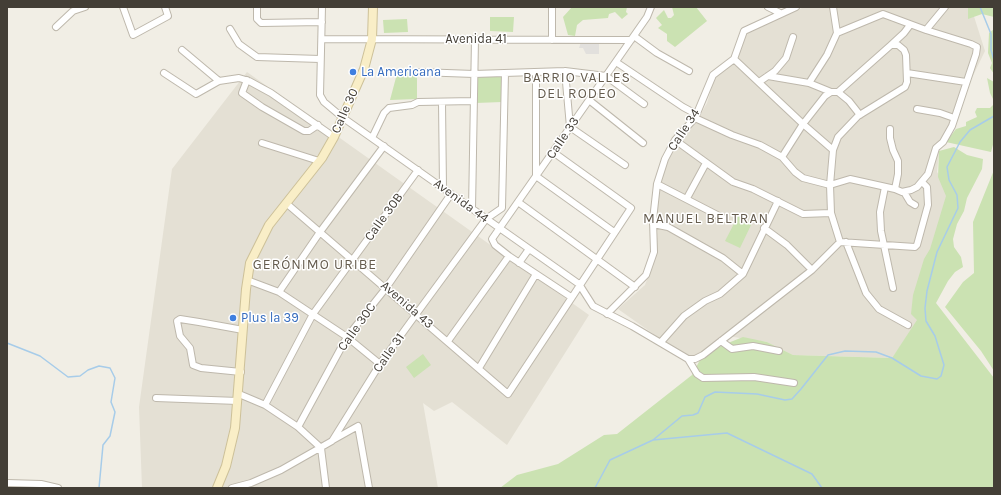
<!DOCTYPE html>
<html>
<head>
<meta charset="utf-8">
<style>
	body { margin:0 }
	#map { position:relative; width:1001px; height:495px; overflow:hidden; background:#f1eee5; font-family:Karla,sans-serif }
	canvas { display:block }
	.frame { position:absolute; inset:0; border:8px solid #433e36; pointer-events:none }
</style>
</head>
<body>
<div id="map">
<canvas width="1001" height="495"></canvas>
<div class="frame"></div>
</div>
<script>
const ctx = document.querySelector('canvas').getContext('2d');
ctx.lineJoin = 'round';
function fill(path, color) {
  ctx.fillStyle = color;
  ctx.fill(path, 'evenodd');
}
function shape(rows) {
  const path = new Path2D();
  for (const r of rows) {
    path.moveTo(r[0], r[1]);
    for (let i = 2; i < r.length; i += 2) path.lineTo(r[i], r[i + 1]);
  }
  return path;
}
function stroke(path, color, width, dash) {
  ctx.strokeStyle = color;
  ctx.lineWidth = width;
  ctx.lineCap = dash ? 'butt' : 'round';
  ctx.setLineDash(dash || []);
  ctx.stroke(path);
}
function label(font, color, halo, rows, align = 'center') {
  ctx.font = font + ' Karla,sans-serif';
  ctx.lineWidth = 3;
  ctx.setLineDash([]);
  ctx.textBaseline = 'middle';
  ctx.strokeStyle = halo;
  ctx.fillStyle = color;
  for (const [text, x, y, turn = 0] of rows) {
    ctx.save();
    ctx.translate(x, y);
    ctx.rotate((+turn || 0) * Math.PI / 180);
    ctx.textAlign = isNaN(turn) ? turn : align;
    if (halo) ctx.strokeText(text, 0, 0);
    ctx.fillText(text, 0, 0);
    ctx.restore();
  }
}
fill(shape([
	[804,7,971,7,985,51,940,144,937,172,953,197,919,320,892,358,793,355,767,342,727,336,698,356,686,357,618,309,645,285,657,253,658,185,675,145,697,121,707,103,715,77,734,62,746,33],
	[247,72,589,315,507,445,452,402,434,411,423,403,438,488,238,488,250,482,223,488,142,488,139,407,172,169]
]), '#e4e0d4');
fill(shape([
	[572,7,627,7,626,12,628,14,622,19,615,12,609,14,608,18,583,20,577,25,575,36,568,35,563,17],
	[672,7,696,7,707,21,675,47,667,41,667,34,658,28,662,25,656,18,664,10,668,18,671,18,674,15],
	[968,7,994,7,994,17,982,14,968,19],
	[490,17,514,17,513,32,490,31],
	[407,19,408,32,384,33,383,20],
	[994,29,994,74,990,68,992,63,988,53,989,33],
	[398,70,417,70,417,99,390,100],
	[476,75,503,76,502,102,476,103],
	[987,78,994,82,994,101,990,93],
	[994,104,994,141,991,152,946,142,956,129,966,126,966,122,977,117,975,112,977,108,990,108],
	[954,147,967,155,983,159,982,169,967,198,964,211,957,224,953,239,954,247,961,257,963,267,955,272,948,281,936,303,994,378,994,488,500,488,517,475,558,464,604,435,617,434,692,375,701,358,723,345,743,337,767,342,793,355,892,358,917,320,911,314,913,295,924,259,930,249,946,196,938,177,939,151],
	[994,170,994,371,981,351,945,307,963,282,974,273,973,222],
	[738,216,752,223,740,248,725,241],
	[423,354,431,365,414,378,406,367]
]), '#cbe2b2');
fill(shape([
	[581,42,599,42,599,54,586,54,583,48,579,48]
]), '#e2e0dd');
stroke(shape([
	[980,7,991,34,991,50,994,60],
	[7,343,40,356,68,377,80,376,88,370,99,366,110,368,115,378,111,402,115,412,110,436,103,445,99,488],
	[653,440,682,416,693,415,698,413,705,397,715,392,757,394,785,400,792,399,801,389,828,355,845,351,876,352,892,358,921,376,937,379,941,376,944,365,935,336,926,321,925,308,927,291,937,252,958,208,957,195,949,180,947,167,960,142,970,130,994,116],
	[595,488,610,460,653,440,727,433,812,474,822,488]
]), '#a7cce9', 1.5);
const minor = shape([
	[123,7,133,35,168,16,165,7],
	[257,7,257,19,261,23,322,22],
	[322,7,320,95,324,102,342,117,579,284,593,306,632,326,688,359,697,374,703,378,754,377,794,383],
	[768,7,780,13],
	[56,27,73,11,85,7],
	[230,29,239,44,257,57,320,59],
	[837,33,883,14,926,30],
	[634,36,657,53,689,71],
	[322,39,631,40],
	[552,40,552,7],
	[891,45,904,33,910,25],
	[182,50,219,81],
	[734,59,803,124,833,150],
	[616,62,683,107,696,114],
	[565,71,570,127,625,165],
	[419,72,474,74,565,71,606,76,644,104],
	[536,72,536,176,614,232],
	[164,73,196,94,219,81,239,78,249,81,271,93,334,137],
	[907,73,966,82],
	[768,76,809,83],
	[247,80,242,93,262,107,304,131,309,131,318,125],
	[759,82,775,71,786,58,793,37],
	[838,92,849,101,860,115],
	[589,100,643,143],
	[442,102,443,188],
	[917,109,940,113,954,118],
	[695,118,732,135,760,145,782,157,795,172,803,178,830,185,850,179,895,189,902,192,911,190,917,187,928,174,936,148,943,142,952,126,976,54,977,47,971,44,926,30,945,7],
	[890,129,890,138,893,150,898,161,898,174,895,189],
	[372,138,384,113,389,108,412,105,418,102,474,101],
	[675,140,733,182,753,189,803,214,831,213],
	[262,143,319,161],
	[782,157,803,124,825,96,831,92,809,83,827,55,837,33,833,7],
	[657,184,725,219],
	[885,187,880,212,881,231,893,288],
	[904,192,910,202,915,205],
	[687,198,706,163],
	[518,202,635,287],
	[286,203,508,394,631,208,553,152],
	[472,209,475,39],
	[653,224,668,227,723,258,743,274],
	[764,228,787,245,812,270],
	[840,242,915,247,917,245,928,205,927,187,922,182],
	[846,242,866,293,879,309,908,325],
	[519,263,529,249],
	[247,280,279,292,347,337,380,364],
	[279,292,320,232,384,146],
	[571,297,509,256,495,245,492,239,647,17,651,7],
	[607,314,646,275,654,252,653,220,657,184,665,159,675,140,695,118,713,75,734,59,744,31,796,7],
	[448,341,509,256],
	[721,341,732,349,753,346,779,351],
	[661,342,684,316,705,301,720,294,743,274,778,201],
	[688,359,695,359,703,355,744,323,812,270,840,242,831,213,830,185,833,150,838,137,858,116,905,87,907,82,906,55,904,50,898,45,891,45,838,92,831,92],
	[479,368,536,274],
	[241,372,201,368,193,365,190,348,180,336,177,321,180,319,199,322,243,330],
	[239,394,265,405,298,427,321,448,326,488],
	[156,398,238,401],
	[265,405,313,314,418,170],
	[298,427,347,337,386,288,451,194],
	[333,440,358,426,369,488],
	[7,483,41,484,58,488],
	[232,488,251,483,281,470,332,441,380,364,417,313,486,219,502,208,505,73]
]);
const secondary = shape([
	[217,488,226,466,235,428,246,289,250,263,269,225,322,158,334,137,364,69,372,39,373,7]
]);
stroke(minor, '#beb8ac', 8);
stroke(secondary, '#cdc199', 10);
stroke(minor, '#fff', 6);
stroke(secondary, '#f9eec7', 8);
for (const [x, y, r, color] of [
	[353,72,4,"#3f7fe0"],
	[233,318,4,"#3f7fe0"]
]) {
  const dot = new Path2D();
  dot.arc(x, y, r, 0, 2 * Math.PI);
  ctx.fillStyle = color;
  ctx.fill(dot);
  stroke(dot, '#fff', 1.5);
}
label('13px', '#433e36', '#fff', [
	["Avenida 41",476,39],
	["Calle 30",345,111,-66],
	["Calle 34",684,130,-57],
	["Calle 33",563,138,-56],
	["Avenida 44",461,201,36],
	["Calle 30B",384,217,-54],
	["Avenida 43",407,305,41],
	["Calle 30C",357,327,-55],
	["Calle 31",389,353,-55]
]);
label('13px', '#366cbe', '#fff', [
	["La Americana",361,72],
	["Plus la 39",241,318]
], 'left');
ctx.letterSpacing = '1px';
label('14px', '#655c4e', '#fff', [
	["BARRIO VALLES",577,78],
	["DEL RODEO",577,94],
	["MANUEL BELTRAN",706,219],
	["GERÓNIMO URIBE",315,265]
]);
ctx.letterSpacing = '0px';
</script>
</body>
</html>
